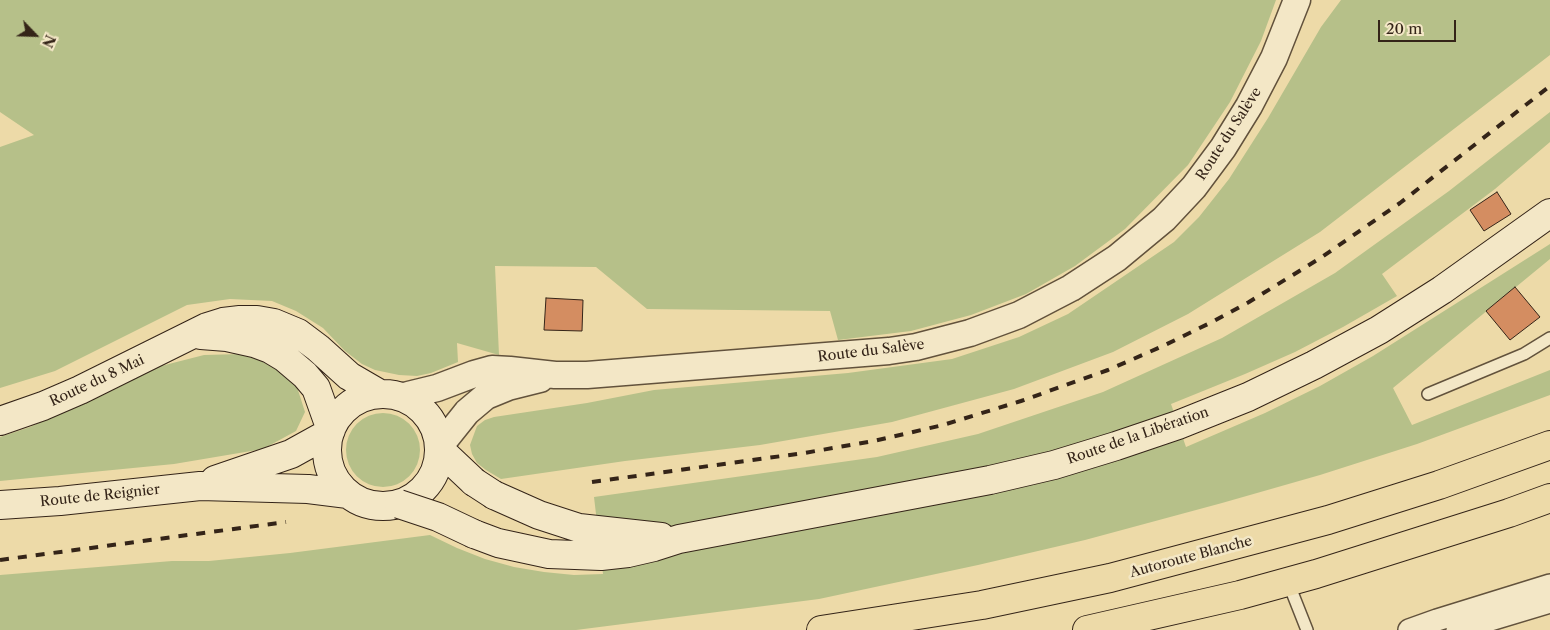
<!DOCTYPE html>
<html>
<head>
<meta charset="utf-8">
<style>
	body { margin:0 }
	#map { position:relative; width:1550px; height:630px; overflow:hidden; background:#eddaa8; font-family:"Libre Caslon Text",serif }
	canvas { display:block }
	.north { position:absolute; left:10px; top:10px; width:50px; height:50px; -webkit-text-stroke:4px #f3e7c6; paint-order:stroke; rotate:114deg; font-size:14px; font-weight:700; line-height:20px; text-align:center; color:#342418 }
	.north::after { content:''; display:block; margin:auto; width:18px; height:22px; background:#342418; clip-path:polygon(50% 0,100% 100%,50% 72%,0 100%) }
	.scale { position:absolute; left:1378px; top:20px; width:78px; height:22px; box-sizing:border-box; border:2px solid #342418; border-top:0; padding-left:6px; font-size:15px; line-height:18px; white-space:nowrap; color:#342418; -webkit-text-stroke:4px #f3e7c6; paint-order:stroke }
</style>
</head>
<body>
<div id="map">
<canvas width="1550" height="630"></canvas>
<div class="north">N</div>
<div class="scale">20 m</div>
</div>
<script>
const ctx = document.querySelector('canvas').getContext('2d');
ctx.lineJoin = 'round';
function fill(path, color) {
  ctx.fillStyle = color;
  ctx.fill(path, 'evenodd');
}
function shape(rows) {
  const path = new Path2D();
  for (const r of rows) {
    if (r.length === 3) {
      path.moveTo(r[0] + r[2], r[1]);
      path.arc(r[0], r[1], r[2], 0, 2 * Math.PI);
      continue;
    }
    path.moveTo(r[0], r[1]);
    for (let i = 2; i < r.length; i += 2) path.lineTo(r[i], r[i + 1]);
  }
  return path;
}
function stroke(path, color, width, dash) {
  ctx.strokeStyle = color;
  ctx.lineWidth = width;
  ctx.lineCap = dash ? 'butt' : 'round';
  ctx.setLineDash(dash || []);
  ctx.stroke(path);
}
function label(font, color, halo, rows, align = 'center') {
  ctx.font = font + ' "Libre Caslon Text",serif';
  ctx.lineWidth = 5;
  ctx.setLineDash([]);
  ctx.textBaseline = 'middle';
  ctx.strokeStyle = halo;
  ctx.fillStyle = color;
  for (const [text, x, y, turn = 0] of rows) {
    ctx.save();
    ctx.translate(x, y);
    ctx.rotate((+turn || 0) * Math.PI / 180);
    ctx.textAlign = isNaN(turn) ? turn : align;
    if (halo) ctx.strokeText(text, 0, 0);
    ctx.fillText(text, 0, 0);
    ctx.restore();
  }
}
fill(shape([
	[0,0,1276,0,1261,41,1230,102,1188,165,1125,229,1075,266,1026,294,971,315,911,331,838,340,830,311,647,309,596,267,495,266,499,355,457,343,458,362,431,373,417,376,399,375,375,370,362,364,345,351,323,328,296,311,272,301,230,299,187,305,55,371,0,388,0,147,34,135,0,112],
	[1341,0,1550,0,1550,55,1320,232,1188,314,1113,352,1014,389,892,422,760,445,625,461,501,479,486,470,477,463,472,454,470,445,477,426,485,420,494,417,587,403,654,390,848,373,952,359,1019,337,1068,314,1174,242,1199,217,1229,179,1268,118,1321,27],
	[1550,112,1550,142,1495,189,1382,274,1397,296,1343,327,1295,352,1245,374,1171,404,1186,447,1265,413,1320,386,1373,356,1550,244,1550,259,1393,388,1412,425,1550,370,1550,395,1417,444,1320,475,1222,503,1085,540,978,565,819,599,576,630,0,630,0,575,172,561,209,561,290,553,430,535,457,548,485,559,514,567,544,572,574,575,603,574,594,497,877,457,978,434,1103,392,1222,338,1335,273,1449,191],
	[242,354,261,361,282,372,297,387,305,412,296,431,263,449,174,464,0,481,0,437,30,427,161,366,204,355],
	[383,450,37]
]), '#b6c089');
const building = shape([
	[1497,192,1511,214,1484,231,1470,210,1497,192],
	[1515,287,1540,317,1510,340,1486,311,1515,287],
	[546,298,583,300,582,331,544,330,546,298]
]);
fill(building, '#d48d61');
stroke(building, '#342418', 1);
const service = shape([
	[1428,394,1524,354,1550,338],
	[1288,582,1307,630]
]);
const minor = shape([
	[1409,630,1437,620,1550,585],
	[1457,630,1550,602]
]);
const tertiary = shape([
	[400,397,437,388,474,374,492,369,510,370,555,375,587,375,889,351,916,347,970,333,1019,315,1071,288,1117,258,1164,219,1194,187,1223,148,1249,106,1274,58,1297,0],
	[439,447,467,412,486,396,508,387,540,379]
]);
const secondary = shape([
	[201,335,227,337,254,343,270,349,285,358,305,375,316,388,331,430],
	[383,450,56],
	[0,421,43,406,80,390,207,327,223,322,240,320,257,320,274,323,298,333,318,348,349,376,380,394],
	[439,449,474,482],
	[215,480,291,454,329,433],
	[494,495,539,515,579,528,661,537],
	[0,505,60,501,200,486,308,489,348,494],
	[474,534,498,543,549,554,601,556,628,553,654,547,679,539,990,480,1054,465,1116,446,1178,425,1248,397,1314,365,1379,330,1442,290,1550,213]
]);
const motorway = shape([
	[821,630,982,605,1110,578,1328,520,1439,485,1550,445],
	[1087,630,1240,595,1316,574,1509,513,1550,498]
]);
stroke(service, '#62523c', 14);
stroke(minor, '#62523c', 24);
stroke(tertiary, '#62523c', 29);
stroke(secondary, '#342418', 30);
stroke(motorway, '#342418', 30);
stroke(service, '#f3e7c6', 11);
stroke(minor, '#f3e7c6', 21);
stroke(tertiary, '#f3e7c6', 26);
stroke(secondary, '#f3e7c6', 28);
stroke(motorway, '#eddaa8', 28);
stroke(shape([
	[592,482,804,453,874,441,943,425,1021,401,1108,370,1163,346,1212,322,1249,302,1322,257,1400,203,1550,86],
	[0,560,286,522]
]), '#342418', 4, [9, 9]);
const secondaryBridge = shape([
	[474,482,494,495],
	[399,504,438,517,474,534]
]);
stroke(secondaryBridge, '#342418', 30, []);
stroke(secondaryBridge, '#f3e7c6', 28);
label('14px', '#342418', '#f3e7c6', [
	["Route du Salève",1229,134,-57],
	["Route du Salève",871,351,-7],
	["Route du 8 Mai",97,381,-25],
	["Route de la Libération",1138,436,-19],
	["Route de Reignier",100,496,-6],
	["Autoroute Blanche",1191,557,-15]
]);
</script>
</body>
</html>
